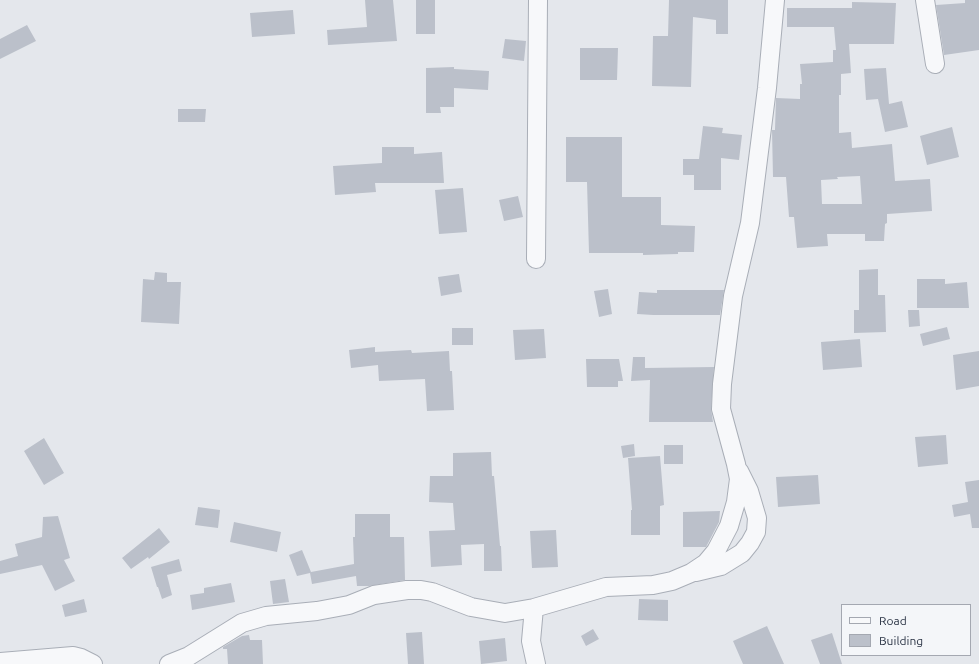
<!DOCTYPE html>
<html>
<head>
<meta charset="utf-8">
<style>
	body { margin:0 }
	#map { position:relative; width:979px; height:664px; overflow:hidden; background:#e4e7ec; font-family:Ubuntu,sans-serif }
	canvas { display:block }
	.legend { position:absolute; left:841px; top:604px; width:130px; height:52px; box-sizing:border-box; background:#f4f6f9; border:1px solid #a4a8b1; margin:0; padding:5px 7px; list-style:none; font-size:12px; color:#2b3445 }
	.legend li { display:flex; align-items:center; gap:8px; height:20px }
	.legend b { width:20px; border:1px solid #a4a8b1 }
</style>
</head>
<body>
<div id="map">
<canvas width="979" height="664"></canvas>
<ul class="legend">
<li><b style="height:5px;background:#f7f8fa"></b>Road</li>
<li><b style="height:11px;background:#bbc0ca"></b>Building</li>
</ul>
</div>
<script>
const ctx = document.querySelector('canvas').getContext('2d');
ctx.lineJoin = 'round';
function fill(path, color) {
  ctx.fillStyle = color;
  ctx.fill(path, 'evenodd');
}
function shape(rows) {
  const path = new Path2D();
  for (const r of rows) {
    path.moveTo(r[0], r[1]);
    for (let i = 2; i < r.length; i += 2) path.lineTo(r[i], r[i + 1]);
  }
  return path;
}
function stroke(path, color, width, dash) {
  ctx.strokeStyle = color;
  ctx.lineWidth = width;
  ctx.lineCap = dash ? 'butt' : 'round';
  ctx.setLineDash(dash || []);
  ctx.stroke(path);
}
fill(shape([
	[365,0,393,0,397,41,328,45,327,30,367,27],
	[416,0,435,0,435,34,416,34],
	[669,0,728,0,728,34,716,34,716,20,693,17,691,87,652,86,653,36,668,36],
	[965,0,979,0,979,50,944,55,936,5,965,3],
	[852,2,896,3,894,44,849,44,851,73,841,74,841,95,839,95,839,133,851,132,852,148,892,144,895,181,930,179,932,211,887,214,887,223,885,224,884,241,865,241,865,234,827,234,828,246,797,248,794,217,789,217,786,177,773,177,772,130,775,130,776,98,800,99,800,84,802,84,800,64,833,62,833,50,836,50,834,27,787,27,787,8,852,8],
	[860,176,862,204,822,204,821,180,838,179,837,177],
	[293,10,295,34,252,37,250,13],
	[27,25,36,41,0,59,0,39],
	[505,39,526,41,524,61,502,58],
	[580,48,618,48,617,80,580,80],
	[454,67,454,69,489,71,488,90,454,88,454,107,440,107,441,113,426,113,426,68],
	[886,68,889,104,902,101,908,127,885,132,878,99,866,100,864,69],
	[178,109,206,109,205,122,178,122],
	[703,126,723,128,722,133,742,135,739,160,721,158,721,190,694,190,694,175,683,175,683,159,699,159],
	[952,127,959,157,927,165,920,136],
	[566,137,622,137,622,197,661,197,661,225,695,226,694,252,678,252,678,254,643,255,643,253,589,253,587,182,566,182],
	[382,147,414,147,414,154,442,152,444,183,375,183,376,192,335,195,333,166,382,163],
	[463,188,467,232,439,234,435,190],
	[518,196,523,217,504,221,499,200],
	[878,269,878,295,885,295,886,332,854,333,854,310,859,310,859,270],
	[155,272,167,273,167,282,181,282,179,324,141,322,143,279,154,280],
	[459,274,462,292,441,296,438,277],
	[917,279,945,279,945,284,967,282,969,308,917,308],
	[608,289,612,314,599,317,594,291],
	[657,290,724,290,720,315,653,315,637,314,639,292,657,293],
	[908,310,919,310,920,326,909,327],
	[947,327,950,339,923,346,920,334],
	[452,328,473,328,473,345,452,345],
	[544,329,546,358,515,360,513,330],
	[860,339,862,367,823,370,821,342],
	[375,347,375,352,411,350,412,353,449,351,450,371,452,371,454,410,427,411,425,379,379,381,378,365,351,368,349,350],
	[979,351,979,386,956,390,953,355],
	[633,357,645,357,645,368,714,367,711,409,713,422,649,422,650,380,631,381],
	[586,359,619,359,623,381,618,381,618,387,587,387],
	[946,435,948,464,918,467,915,437],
	[44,438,64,473,44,485,24,451],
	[634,444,635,456,623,458,621,446],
	[664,445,683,445,683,464,664,464],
	[491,452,492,476,494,476,500,546,501,546,502,571,484,571,484,544,461,545,462,565,431,567,429,531,455,530,453,503,429,502,430,476,453,476,453,453],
	[660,456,664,505,660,506,660,535,631,535,631,510,632,510,628,458],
	[818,475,820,504,778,507,776,477],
	[979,480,979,528,972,528,970,514,954,517,952,505,968,502,965,482],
	[198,507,220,510,218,528,195,525],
	[720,511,719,522,706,547,683,547,683,512],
	[355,514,390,514,390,537,404,537,405,580,369,586,357,586,356,576,312,584,310,573,297,576,289,555,302,550,311,572,354,564,353,537,355,537],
	[58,516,70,558,64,560,75,581,55,591,42,565,0,574,0,561,18,556,15,544,42,537,43,517],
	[234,522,281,532,277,552,230,542],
	[159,528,170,542,149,559,148,557,131,569,122,558],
	[556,530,558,567,532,568,530,531],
	[179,559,182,571,167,575,172,595,162,599,158,587,157,587,151,567],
	[285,579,289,602,273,604,270,581],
	[231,583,235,602,192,610,190,595,204,593,204,588],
	[84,599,87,612,65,617,62,605],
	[639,599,668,600,668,621,638,620],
	[767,626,784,664,743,664,733,641],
	[593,629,599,639,586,646,581,636],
	[422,632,424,664,408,664,406,633],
	[832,633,842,664,820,664,811,640],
	[249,635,250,640,262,640,263,664,228,664,227,649,223,649,223,647,242,636],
	[505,638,507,661,481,664,479,641]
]), '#bbc0ca');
const street = shape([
	[925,0,935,64],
	[536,259,538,0],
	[696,572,721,566,742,553,750,543,756,532,757,518,749,491,739,471],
	[534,608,531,641,536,664],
	[0,662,73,656,81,658,93,664],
	[169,664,189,656,242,623,266,616,317,611,349,605,374,595,407,590,421,590,432,592,471,607,505,613,534,608,606,587,653,585,672,581,691,573,706,563,716,551,729,526,736,502,739,479,736,464,721,409,722,384,733,296,750,223,767,88,775,0]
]);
stroke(street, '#a9aeb7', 20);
stroke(street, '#f7f8fa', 18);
</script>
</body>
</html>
